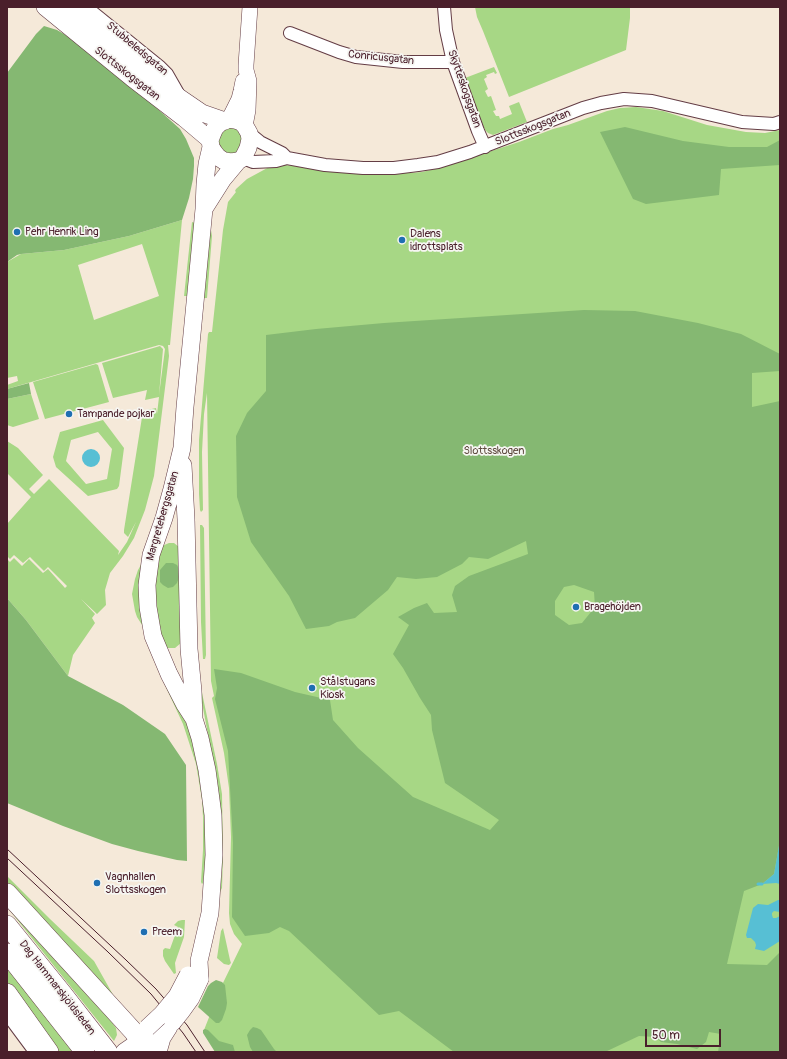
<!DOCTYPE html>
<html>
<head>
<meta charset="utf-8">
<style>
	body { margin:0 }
	#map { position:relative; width:787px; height:1059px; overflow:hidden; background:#f5e9d9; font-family:Pangolin,sans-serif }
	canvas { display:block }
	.frame { position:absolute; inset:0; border:8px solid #4a1f2b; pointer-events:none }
	.scale { position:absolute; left:645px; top:1029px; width:76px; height:18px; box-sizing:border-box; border:2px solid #4a1f2b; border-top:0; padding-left:5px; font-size:12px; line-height:14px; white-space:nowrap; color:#4a1f2b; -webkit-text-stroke:3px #f6f6f2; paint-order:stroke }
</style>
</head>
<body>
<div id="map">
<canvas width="787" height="1059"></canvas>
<div class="frame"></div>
<div class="scale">50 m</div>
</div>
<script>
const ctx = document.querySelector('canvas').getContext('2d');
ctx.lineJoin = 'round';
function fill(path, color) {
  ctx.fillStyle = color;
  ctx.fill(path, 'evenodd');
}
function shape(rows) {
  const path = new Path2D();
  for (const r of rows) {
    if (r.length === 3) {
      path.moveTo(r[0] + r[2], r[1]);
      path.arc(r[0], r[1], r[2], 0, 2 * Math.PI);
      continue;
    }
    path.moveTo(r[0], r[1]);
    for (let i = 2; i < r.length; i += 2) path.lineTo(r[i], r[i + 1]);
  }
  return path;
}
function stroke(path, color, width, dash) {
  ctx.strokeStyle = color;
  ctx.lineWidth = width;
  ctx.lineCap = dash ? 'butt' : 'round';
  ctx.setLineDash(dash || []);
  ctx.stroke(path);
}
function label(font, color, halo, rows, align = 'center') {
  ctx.font = font + ' Pangolin,sans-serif';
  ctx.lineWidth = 3.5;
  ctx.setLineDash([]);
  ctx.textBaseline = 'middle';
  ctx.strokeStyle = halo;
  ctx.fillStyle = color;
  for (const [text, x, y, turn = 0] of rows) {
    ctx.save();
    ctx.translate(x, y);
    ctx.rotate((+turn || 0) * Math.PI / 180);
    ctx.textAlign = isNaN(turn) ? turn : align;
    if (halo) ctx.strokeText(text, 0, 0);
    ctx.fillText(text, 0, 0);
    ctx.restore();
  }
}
fill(shape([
	[475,7,630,7,630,18,626,50,509,97,483,31,477,17],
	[494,67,497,73,495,74,494,72,486,75,487,77,484,79,488,89,485,91,488,97,491,96,496,110,493,111,496,116,499,116,500,119,512,114,509,106,519,102,527,122,493,135,488,133,484,129,465,78],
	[636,107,663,111,707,125,746,132,765,133,780,130,780,1052,216,1052,204,1030,221,987,242,944,234,934,230,924,229,913,231,837,229,788,224,753,212,698,214,696,211,681,207,393,204,414,202,452,203,510,201,512,200,510,199,494,199,440,208,334,209,332,212,332,223,230,228,202,236,192,235,191,236,189,247,179,271,166,276,164,294,166,318,170,354,173,411,173,422,172,439,168,519,142,553,129,568,125,607,111,620,108],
	[234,126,242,135,240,150,230,157,217,147,221,131],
	[182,220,170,345,168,345,169,356,154,476,149,495,145,510,134,538,123,556,110,573,105,590,106,605,97,614,81,599,95,614,92,618,95,623,73,655,68,676,26,620,7,598,7,559,10,562,14,558,22,566,29,559,43,573,48,569,65,588,67,586,48,567,44,571,30,557,23,563,14,555,10,559,7,556,7,524,31,497,7,473,7,441,18,448,43,475,29,489,34,494,49,479,119,551,118,555,127,542,136,522,128,537,124,533,124,530,143,411,156,408,157,414,159,397,145,400,147,390,113,398,102,363,160,346,163,349,159,395,165,349,163,346,159,345,7,389,7,385,18,381,17,376,7,378,7,262,21,254,64,250,129,236],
	[142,244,159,296,94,320,78,265],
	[192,222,195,223,188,296,184,296],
	[211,230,212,236,207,298,203,298,209,236],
	[96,364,98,365,109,402,45,419,33,382],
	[31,394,39,419,13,427,7,425,7,399],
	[103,420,124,448,119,486,117,489,88,496,56,467,53,457,60,432],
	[98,432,112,449,107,479,86,484,66,461,71,440],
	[200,525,202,525,204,528,206,655,205,659,203,659,201,622],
	[169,543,174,543,179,547,181,643,175,648,168,648,162,645,153,583,162,546],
	[142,563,144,628,137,617,135,611,132,594,135,579,138,570],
	[163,681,188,726,195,745,203,790,207,846,203,883,202,884,201,882,203,850,203,817,202,800,196,764,183,724],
	[201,688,217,764,222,794,223,856,222,888,220,892,222,870,222,823,216,777,200,692],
	[7,876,50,919,94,961,116,1000,7,886],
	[7,900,115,1021,113,1024,116,1028,117,1035,114,1041,7,907],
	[182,920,185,920,184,937,177,957,175,963,176,973,174,974,165,961,163,956,163,950,165,948,170,949,178,927,174,925,178,921],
	[223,928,230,960,231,963,229,965,224,964,217,958,221,931],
	[7,966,74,1052,57,1052,7,984]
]), '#a7d785');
fill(shape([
	[44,26,57,30,69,37,140,93,180,129,186,139,194,158,194,166,193,179,189,198,182,220,129,236,64,250,21,254,17,255,7,262,7,73,36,34],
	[625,127,683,141,729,147,767,147,780,140,780,165,721,169,719,195,646,204,633,199,600,132],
	[584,310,635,311,698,323,741,334,780,354,780,371,752,373,752,407,780,401,780,840,774,874,762,884,744,891,727,964,767,965,780,952,780,1052,718,1052,721,1034,709,1032,706,1042,697,1049,677,1044,661,1042,656,1037,639,1036,605,1052,454,1052,399,1011,379,1015,289,931,280,927,269,933,245,936,232,917,233,843,228,751,215,699,217,688,214,669,241,673,295,692,330,700,333,720,358,748,413,797,490,830,499,820,445,783,432,730,431,715,420,698,403,668,393,654,409,625,398,617,414,608,427,603,434,613,457,612,452,595,455,586,469,576,528,554,526,541,488,559,469,557,462,564,437,577,416,579,397,577,388,590,355,618,337,622,329,626,306,629,289,596,251,542,237,497,236,436,247,413,266,391,266,335,316,329,384,323],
	[574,585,594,592,595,607,582,623,569,625,555,615,555,601,564,587],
	[29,383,31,394,7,399,7,389],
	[166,563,173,563,177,565,179,569,179,577,177,583,173,587,168,588,163,585,160,582,160,570],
	[7,598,26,620,68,676,123,705,165,734,186,765,187,861,177,860,138,851,112,844,63,826,7,803],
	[216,980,222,982,225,985,227,1003,226,1009,222,1020,219,1023,216,1023,198,1007,208,986,211,983],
	[253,1027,257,1028,261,1030,274,1049,277,1052,253,1052,250,1047,247,1035,250,1030],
	[205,1029,208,1030,219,1041,233,1045,235,1052,215,1052,203,1033,203,1030]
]), '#85b872');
fill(shape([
	[91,458,9],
	[780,840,780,884,776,883,762,884,774,874],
	[778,900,780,900,780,912,774,911,772,913,772,915,773,918,776,918,780,916,780,941,764,951,755,949,756,945,755,942,751,938,747,938,746,935,753,908,758,904,768,905]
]), '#57bfd4');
stroke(shape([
	[758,884,762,884]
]), '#57bfd4', 3);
const minor = shape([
	[86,7,160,67,167,74,179,95],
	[444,7,446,30,453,62,478,131,485,147],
	[290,33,339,52,356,57,403,62,453,62],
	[249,133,260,142,282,153,287,158],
	[243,158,253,162,276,161,287,158,325,165,363,168,394,168,418,165,438,162,470,152,583,108,601,103,624,99,652,101,742,122,774,124,780,122],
	[7,1014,30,1045,33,1049,41,1052]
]);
const tertiary = shape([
	[229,119,239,99,241,91,243,81],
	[245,126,248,110,249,81,246,70,246,65,250,7]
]);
const secondary = shape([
	[45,7,132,78,184,118,210,140],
	[67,7,180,98,202,113,225,121],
	[204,209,223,179,238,161],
	[183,465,186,519,189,649,193,691,194,719],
	[200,979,199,961,210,913,214,855,213,815,210,792,207,770,200,738,194,719,185,705,169,674,153,636,148,607,147,585,151,555,164,518,172,489,182,448,185,407,204,209,205,184,207,164,211,147,210,140,212,135,215,128,220,123,229,119,235,120,241,122,245,126,249,133,250,139,248,148,243,158,238,161,232,162,224,161,218,157,214,152,211,147],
	[124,1052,140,1041,148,1040,173,1022],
	[158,1052,162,1038,169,1027]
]);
const primary = shape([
	[7,893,133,1031,148,1052],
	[7,925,62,993,108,1052],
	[7,953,85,1052],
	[7,993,49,1052]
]);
stroke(minor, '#643d45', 14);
stroke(tertiary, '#643d45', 16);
stroke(secondary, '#643d45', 18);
stroke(primary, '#643d45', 20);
stroke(minor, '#fff', 12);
stroke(tertiary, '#fff', 15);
stroke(secondary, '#fff', 17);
stroke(primary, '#fff', 19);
stroke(shape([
	[7,849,126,960,156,989,187,1025,205,1052],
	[7,858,108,952,151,994,183,1033,196,1052]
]), '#4a1f2b', 1);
const secondaryBridge = shape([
	[173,1022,181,1012,191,998,200,979],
	[147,1028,162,1014,177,996,188,975]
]);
stroke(secondaryBridge, '#643d45', 18, []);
stroke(secondaryBridge, '#fff', 17);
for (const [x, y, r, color] of [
	[17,232,4,"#1f6fb2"],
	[402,240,4,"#1f6fb2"],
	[69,414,4,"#1f6fb2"],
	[576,607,4,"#1f6fb2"],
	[312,688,4,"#1f6fb2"],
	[97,883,4,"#1f6fb2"],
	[144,932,4,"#1f6fb2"]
]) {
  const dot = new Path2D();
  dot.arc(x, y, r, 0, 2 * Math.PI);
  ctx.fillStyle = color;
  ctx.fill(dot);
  stroke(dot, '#f6f6f2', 1.5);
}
label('11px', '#4a1f2b', '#f6f6f2', [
	["Stubbeledsgatan",137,49,40],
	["Conricusgatan",381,58,6],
	["Slottsskogsgatan",127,74,38],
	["Skytteskogsgatan",464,89,71],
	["Slottsskogsgatan",533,128,-22],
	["Margretebergsgatan",163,516,-74],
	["Dag Hammarskjöldsleden",57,988,52]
]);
label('11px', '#4a1f2b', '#f6f6f2', [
	["Pehr Henrik Ling",25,232],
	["Dalens",410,234],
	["idrottsplats",410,247],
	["Tampande pojkar",77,414],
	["Bragehöjden",584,607],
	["Stålstugans",320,682],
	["Kiosk",320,695],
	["Vagnhallen",105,877],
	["Slottsskogen",105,890],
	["Preem",152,932]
], 'left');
label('11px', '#614d42', '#f6f6f2', [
	["Slottsskogen",494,451]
]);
</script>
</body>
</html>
